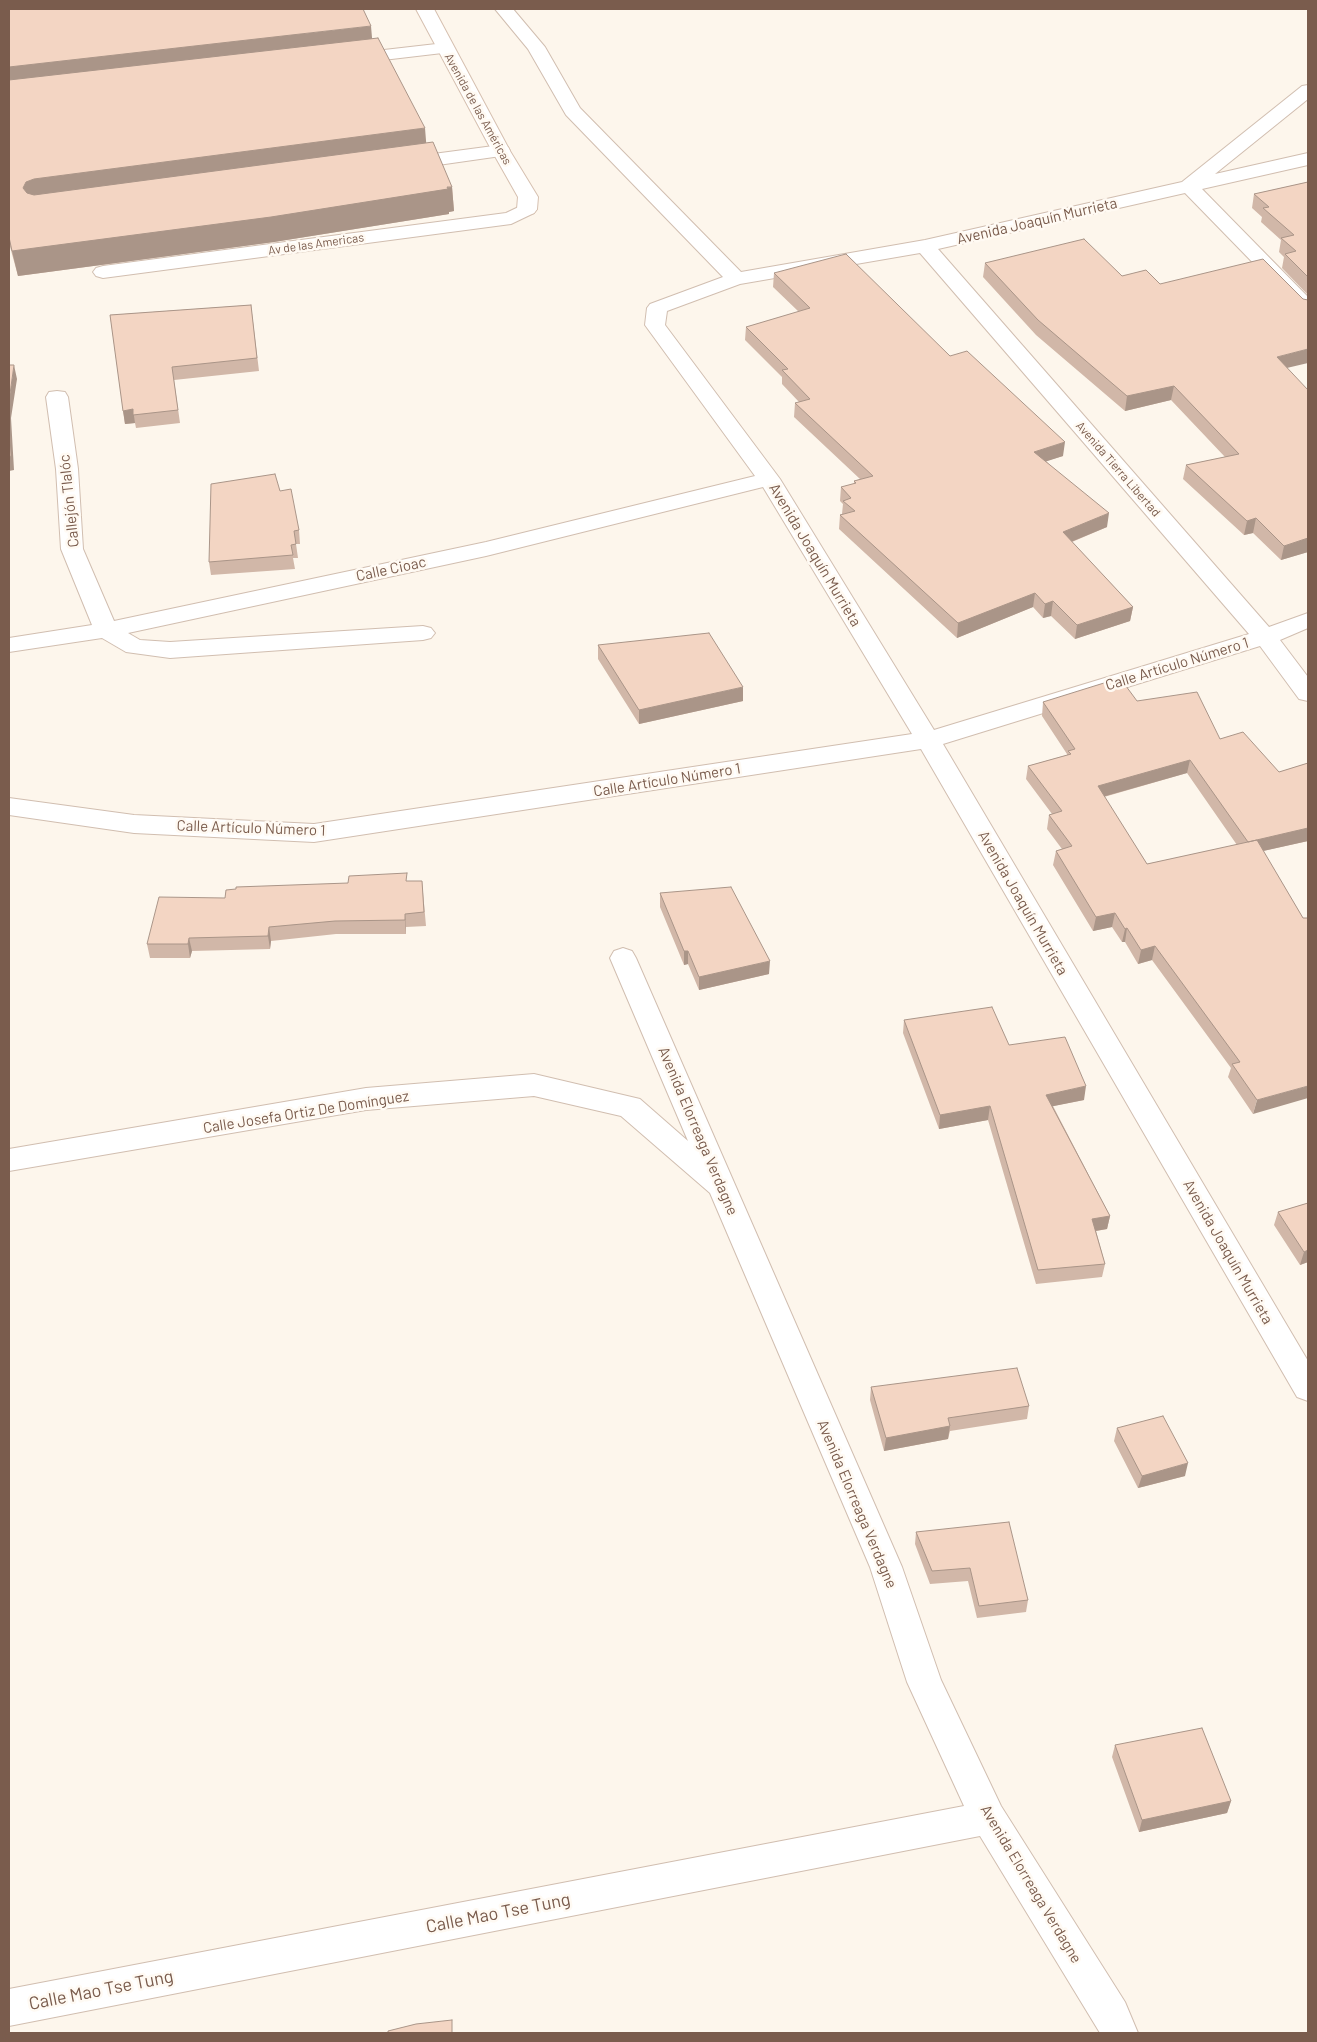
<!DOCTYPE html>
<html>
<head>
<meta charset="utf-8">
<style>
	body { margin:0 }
	#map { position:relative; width:1317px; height:2042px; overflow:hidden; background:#fdf6ec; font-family:Barlow,sans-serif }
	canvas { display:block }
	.frame { position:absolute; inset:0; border:10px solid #7a5c4d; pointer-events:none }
</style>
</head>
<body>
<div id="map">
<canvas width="1317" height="2042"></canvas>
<div class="frame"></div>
</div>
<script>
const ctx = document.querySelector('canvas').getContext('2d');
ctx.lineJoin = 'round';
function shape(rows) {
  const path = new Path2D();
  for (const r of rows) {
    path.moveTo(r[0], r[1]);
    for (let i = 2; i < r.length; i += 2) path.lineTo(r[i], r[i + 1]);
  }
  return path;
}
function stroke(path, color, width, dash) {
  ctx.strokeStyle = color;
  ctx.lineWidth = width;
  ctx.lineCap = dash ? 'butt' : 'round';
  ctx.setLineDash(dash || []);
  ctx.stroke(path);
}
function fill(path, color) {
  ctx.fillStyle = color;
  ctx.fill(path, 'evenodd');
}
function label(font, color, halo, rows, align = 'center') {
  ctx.font = font + ' Barlow,sans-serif';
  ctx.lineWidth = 5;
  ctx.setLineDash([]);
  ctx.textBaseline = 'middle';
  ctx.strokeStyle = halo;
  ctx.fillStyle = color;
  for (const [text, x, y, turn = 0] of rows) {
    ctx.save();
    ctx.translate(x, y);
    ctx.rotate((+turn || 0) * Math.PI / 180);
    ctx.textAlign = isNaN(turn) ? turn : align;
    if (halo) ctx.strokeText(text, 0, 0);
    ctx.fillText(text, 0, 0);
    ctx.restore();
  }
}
const street = shape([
	[495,9,513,9,545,47,580,108,741,272,925,240,1182,182,1302,86,1308,85,1308,99,1215,174,1308,153,1308,165,1202,189,1308,297,1308,314,1301,312,1185,193,938,249,1269,627,1308,613,1308,628,1280,640,1308,677,1308,701,1299,699,1260,646,943,744,1308,1361,1308,1401,1297,1397,921,749,314,842,134,833,9,815,9,798,134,815,314,824,912,734,763,487,486,556,128,633,140,640,170,642,423,626,431,628,435,633,431,638,423,640,170,658,126,652,102,638,9,652,9,638,92,625,61,549,56,469,46,397,49,392,57,391,65,392,68,397,78,469,83,549,114,621,486,542,755,476,645,325,647,308,650,304,723,277,566,115,528,49,495,9],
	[920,253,1249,634,934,730,780,479,665,325,667,311,740,284,920,253],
	[445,43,451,44,454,48,451,52,349,64,343,63,340,59,343,55,349,54,445,43],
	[501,145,508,147,510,151,508,155,403,170,396,168,394,164,396,160,403,158,501,145],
	[527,203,534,205,537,209,534,213,511,224,103,278,96,276,93,272,96,268,103,266,506,213,527,203],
	[623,948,632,951,636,958,902,1567,941,1680,1001,1806,1125,2002,1138,2033,1100,2033,980,1836,9,2026,9,1989,964,1806,907,1682,870,1567,710,1193,621,1116,534,1096,366,1110,9,1171,9,1149,366,1088,534,1074,640,1099,688,1141,610,958,614,951,623,948]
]);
const secondary = shape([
	[416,9,434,9,510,151,538,197,537,209,534,213,527,215,520,213,517,209,518,197,492,151,416,9]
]);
stroke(street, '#d1beb0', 2);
stroke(secondary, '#d6c0b0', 2);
fill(street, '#fff');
fill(secondary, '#fff');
fill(shape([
	[9,9,373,39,426,143,452,187,454,211,449,212,449,214,274,242,18,276,9,243],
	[1308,182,1308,295,1282,268,1284,257,1279,252,1281,240,1261,222,1262,217,1252,208,1254,194],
	[985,263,1122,276,1160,284,1288,368,1308,552,1281,560,1253,533,1244,535,1183,479,1186,465,1225,457,1171,400,1125,411,1036,335,983,277],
	[774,273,950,356,1063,456,1046,461,1107,527,1072,542,1133,607,1130,621,1075,639,1051,616,1043,618,1033,607,957,638,839,529,840,515,842,514,843,504,840,501,841,487,854,484,854,481,860,479,794,417,795,403,799,402,782,384,782,377,745,340,746,327,799,312,773,287],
	[251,305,259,371,174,380,180,423,136,428,135,423,125,424,110,315],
	[280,491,299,530,300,544,296,544,298,558,293,558,295,569,211,575,209,562],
	[598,645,743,701,639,724,598,659],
	[1137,701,1220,739,1279,772,1308,763,1308,841,1263,851,1303,918,1308,918,1253,1114,1228,1077,1231,1068,1152,960,1138,964,1125,942,1122,942,1112,927,1093,931,1053,865,1056,851,1062,849,1047,829,1049,815,1052,814,1026,779,1028,766,1067,755,1067,754,1042,716,1043,702],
	[1187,773,1237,845,1147,864,1104,797],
	[408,881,422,881,426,926,406,927,406,934,336,934,271,941,270,949,192,951,190,958,150,958,147,944,225,898],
	[660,893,769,974,699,990,688,964,684,965,660,907],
	[904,1020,1009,1045,1084,1100,1053,1106,1110,1216,1107,1229,1096,1231,1105,1264,1102,1277,1036,1284,988,1120,939,1129,903,1033],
	[1308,1203,1308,1262,1300,1265,1274,1225,1278,1212],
	[871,1387,1029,1406,1027,1419,950,1431,948,1439,884,1451,870,1400],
	[1117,1428,1185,1476,1138,1488,1114,1441],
	[916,1532,1028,1600,1026,1612,977,1618,968,1581,930,1584,915,1544],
	[1115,1745,1231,1801,1227,1813,1139,1832,1112,1757]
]), '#d1b7a8');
fill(shape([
	[371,26,373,49,9,98,9,67],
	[425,128,427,153,30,207,23,188,26,182,34,179],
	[452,187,454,211,449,212,449,214,274,242,18,276,12,251],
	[1308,349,1308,363,1274,371,1277,357],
	[14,365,17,379,11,418,14,470,9,471,9,401],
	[1174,386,1171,400,1125,411,1127,396],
	[133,409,135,423,125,424,123,411],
	[1065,442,1063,456,1032,466,1034,452],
	[1109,513,1107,527,1061,546,1063,532],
	[1256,518,1253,533,1244,535,1247,521],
	[1308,538,1308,552,1281,560,1284,546],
	[1035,593,1033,607,957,638,958,623],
	[1053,601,1051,616,1043,618,1045,604],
	[1133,607,1130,621,1075,639,1077,625],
	[743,687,743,701,639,724,639,710],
	[1190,760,1187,773,1095,799,1098,786],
	[1308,828,1308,841,1245,855,1248,842],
	[1115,913,1112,927,1093,931,1096,917],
	[405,914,406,927,406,934,405,920],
	[269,927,271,941,270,949,268,936],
	[1127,928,1125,942,1122,942,1125,929],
	[189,938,192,951,190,958,188,944],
	[1155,946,1152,960,1138,964,1141,950],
	[684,951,688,951,688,964,684,965],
	[770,961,769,974,699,990,699,977],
	[1086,1086,1084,1100,1044,1108,1046,1095],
	[1308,1086,1308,1098,1253,1114,1257,1100],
	[990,1106,988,1120,939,1129,940,1115],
	[1110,1216,1107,1229,1089,1232,1092,1219],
	[1308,1250,1308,1262,1300,1265,1304,1252],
	[950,1426,948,1439,884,1451,886,1438],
	[1188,1463,1185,1476,1138,1488,1142,1476],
	[1231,1801,1227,1813,1139,1832,1142,1820]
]), '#aa9588');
const building = shape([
	[9,9,363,9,371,26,9,67,9,9],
	[378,38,425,128,34,179,26,182,23,188,27,193,34,195,433,142,452,187,447,187,448,189,271,217,12,251,9,237,9,80,378,38],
	[1308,182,1308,277,1285,254,1296,251,1281,238,1294,235,1263,208,1269,207,1254,194,1308,182],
	[1084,239,1122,276,1146,270,1160,284,1263,259,1303,299,1308,300,1308,349,1277,357,1308,390,1308,538,1284,546,1256,518,1247,521,1186,465,1239,454,1174,386,1127,396,1038,320,985,263,1084,239],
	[846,254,950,356,967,351,1065,442,1034,452,1109,513,1063,532,1133,607,1077,625,1053,601,1045,604,1035,593,958,623,840,515,855,511,843,501,851,498,841,487,856,483,854,481,873,476,795,403,810,399,782,370,788,369,746,327,810,308,774,273,846,254],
	[251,305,257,358,172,367,178,410,133,415,133,409,123,411,110,315,251,305],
	[9,365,14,365,9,401,9,365],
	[9,413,11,456,9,457,9,413],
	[275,474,280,491,291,489,299,530,294,531,296,544,291,545,293,555,209,562,211,484,275,474],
	[709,633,743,687,639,710,598,645,709,633],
	[1120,678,1137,701,1197,692,1220,739,1243,732,1279,772,1308,763,1308,828,1248,842,1190,760,1098,786,1147,864,1257,840,1303,918,1308,918,1308,1086,1257,1100,1232,1064,1240,1062,1155,946,1141,950,1127,928,1125,929,1115,913,1096,917,1056,851,1072,846,1049,815,1062,811,1028,766,1071,754,1068,751,1075,749,1043,702,1120,678],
	[407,873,406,881,422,881,424,912,405,914,405,920,335,921,269,927,268,936,189,938,188,944,147,944,159,897,225,898,226,890,236,889,236,887,348,883,349,876,407,873],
	[731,887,770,961,699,977,688,951,684,951,660,893,731,887],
	[992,1007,1009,1045,1065,1037,1086,1086,1046,1095,1110,1216,1092,1219,1105,1264,1038,1270,990,1106,940,1115,904,1020,992,1007],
	[1308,1203,1308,1250,1304,1252,1278,1212,1308,1203],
	[1017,1368,1029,1406,948,1418,950,1426,886,1438,871,1387,1017,1368],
	[1163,1416,1188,1463,1142,1476,1117,1428,1163,1416],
	[1009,1522,1028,1600,979,1606,970,1568,932,1571,916,1532,1009,1522],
	[1202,1728,1231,1801,1142,1820,1115,1745,1202,1728],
	[452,2020,452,2033,388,2033,388,2031,416,2024,452,2020]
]);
fill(building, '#f3d5c3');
stroke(building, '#aa9588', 1);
label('12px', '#7a5c4d', '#fffaf3', [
	["Avenida de las Américas",478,109,61],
	["Av de las Americas",316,244,-8],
	["Avenida Tierra Libertad",1118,469,49]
]);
label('15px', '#7a5c4d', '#fffaf3', [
	["Avenida Joaquín Murrieta",1037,221,-13],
	["Callejón Tlalóc",69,501,-96],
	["Avenida Joaquín Murrieta",815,555,59],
	["Calle Cioac",391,569,-12],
	["Calle Artículo Número 1",1177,664,-17],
	["Calle Artículo Número 1",667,780,-9],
	["Calle Artículo Número 1",251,828,2],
	["Avenida Joaquín Murrieta",1023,903,60],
	["Calle Josefa Ortiz De Domínguez",306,1112,-9],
	["Avenida Elorreaga Verdagne",698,1131,67],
	["Avenida Joaquín Murrieta",1228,1252,60],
	["Avenida Elorreaga Verdagne",857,1504,67],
	["Avenida Elorreaga Verdagne",1031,1884,59]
]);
label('18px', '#7a5c4d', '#fffaf3', [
	["Calle Mao Tse Tung",498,1913,-11],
	["Calle Mao Tse Tung",101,1990,-11]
]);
</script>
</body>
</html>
